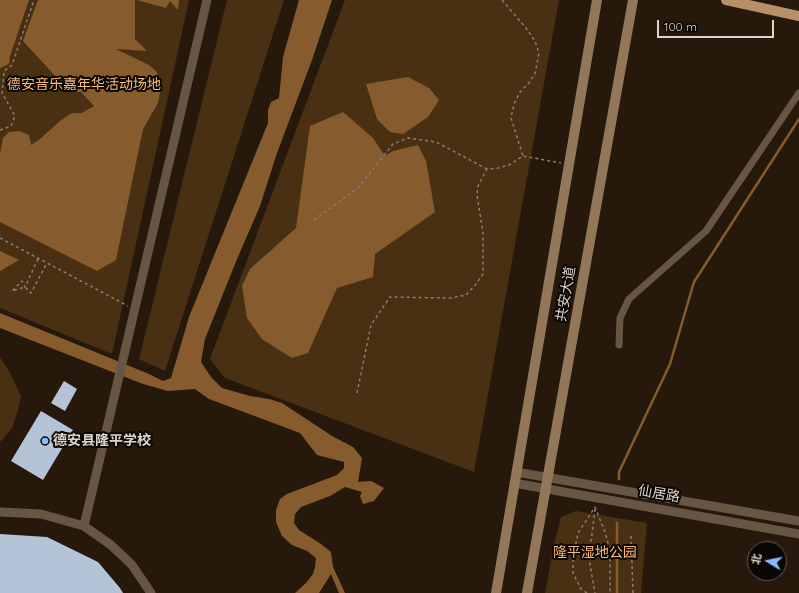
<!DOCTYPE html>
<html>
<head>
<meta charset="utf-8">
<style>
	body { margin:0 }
	#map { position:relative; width:799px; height:593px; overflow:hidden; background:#26190c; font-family:Quicksand,"Noto Sans SC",sans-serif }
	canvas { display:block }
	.north { position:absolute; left:747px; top:541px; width:40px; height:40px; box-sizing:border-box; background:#0a0602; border:1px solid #5e5852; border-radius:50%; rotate:280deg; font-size:11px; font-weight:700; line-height:16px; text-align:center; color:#ddd4cb }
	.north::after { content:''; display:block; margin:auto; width:14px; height:18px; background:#8abafc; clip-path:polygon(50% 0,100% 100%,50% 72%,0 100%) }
	.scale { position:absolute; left:657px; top:20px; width:117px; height:18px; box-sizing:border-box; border:2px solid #ddd4cb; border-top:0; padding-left:5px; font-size:12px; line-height:14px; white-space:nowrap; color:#ddd4cb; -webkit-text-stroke:3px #0a0602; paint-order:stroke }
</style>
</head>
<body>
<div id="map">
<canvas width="799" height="593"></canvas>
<div class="north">北</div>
<div class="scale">100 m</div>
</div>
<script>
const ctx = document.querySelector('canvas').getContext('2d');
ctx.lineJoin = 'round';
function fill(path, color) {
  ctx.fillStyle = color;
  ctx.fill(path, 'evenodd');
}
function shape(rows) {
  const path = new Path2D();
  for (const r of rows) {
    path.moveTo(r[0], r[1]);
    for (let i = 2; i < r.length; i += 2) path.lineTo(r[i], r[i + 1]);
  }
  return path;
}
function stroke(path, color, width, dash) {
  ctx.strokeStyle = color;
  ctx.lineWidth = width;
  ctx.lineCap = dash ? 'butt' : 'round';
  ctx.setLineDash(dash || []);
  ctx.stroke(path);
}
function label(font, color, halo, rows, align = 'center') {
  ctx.font = font + ' Quicksand,"Noto Sans SC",sans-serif';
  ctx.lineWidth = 4;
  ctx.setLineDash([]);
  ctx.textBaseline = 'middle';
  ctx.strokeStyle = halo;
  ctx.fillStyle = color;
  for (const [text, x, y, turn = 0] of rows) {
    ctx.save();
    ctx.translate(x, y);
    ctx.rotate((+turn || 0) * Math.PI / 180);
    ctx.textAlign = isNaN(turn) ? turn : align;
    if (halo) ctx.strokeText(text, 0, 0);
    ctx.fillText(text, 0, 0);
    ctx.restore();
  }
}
fill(shape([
	[0,0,189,0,112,354,0,308],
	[227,0,284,0,165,371,139,359],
	[345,0,559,0,474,472,225,378,210,359],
	[0,357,9,371,21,396,18,410,12,428,0,442],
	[576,511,647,523,641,593,545,593,555,540,561,517]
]), '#4a3012');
fill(shape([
	[0,0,29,0,10,56,9,64,0,68],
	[38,0,135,0,135,39,147,51,116,49,149,65,157,72,161,87,158,103,143,129,116,260,97,271,0,222,0,154,3,138,9,132,19,131,29,135,31,145,40,139,60,121,72,113,82,113,94,106,81,92,70,92,23,41],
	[137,0,179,0,178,10,170,1,166,8],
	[299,0,332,0,312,60,277,153,260,206,237,259,205,339,201,362,211,377,222,388,250,396,269,399,282,403,332,436,353,447,362,458,358,482,371,481,384,488,374,501,363,504,360,496,362,492,345,487,330,496,301,507,295,514,294,523,299,530,321,544,331,552,333,567,345,593,339,593,331,574,319,593,295,593,306,583,313,574,315,567,316,558,307,551,292,545,282,536,276,522,276,510,280,499,287,494,337,475,344,468,344,462,317,455,300,433,209,399,195,389,168,391,143,384,0,328,0,313,149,374,163,381,171,378,189,317,268,123,268,110,271,102,279,98,283,57],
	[408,77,429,88,439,100,428,117,403,134,390,132,377,119,366,84],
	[343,112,373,138,385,156,393,151,418,145,426,161,435,212,375,254,373,277,337,288,308,353,292,358,262,339,247,318,242,286,250,269,296,228,310,126],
	[0,251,19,260,0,271]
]), '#865c2e');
stroke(shape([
	[619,479,619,472,670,364,694,282,799,119],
	[617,523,617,593]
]), '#865c2e', 2.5);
fill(shape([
	[64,381,77,389,65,411,51,403],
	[41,411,73,430,43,480,11,461],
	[0,534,47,537,98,562,120,588,123,593,0,593]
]), '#b5c3d6');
stroke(shape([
	[502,0,526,28,535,41,539,53,535,74,528,84,520,92,514,104,511,118,523,156],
	[0,130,11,126,15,116,2,93,4,71,12,65,34,0],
	[314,220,358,188,393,144,408,138,436,142,487,169],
	[0,238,128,306],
	[38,259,25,287,22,281,12,291,25,287,31,293,47,263],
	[357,393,371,325,390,297,450,298,466,295,476,284,483,274,483,233,477,195,478,186,487,169,498,168,509,165,523,156,561,163],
	[595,507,605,532,610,550,610,593],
	[595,509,589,559,595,593],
	[631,536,633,593],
	[587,593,581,589,573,573,573,558,578,533,595,507]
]), '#887d72', 1.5, [3, 3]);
stroke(shape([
	[619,345,620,318,629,299,706,231,799,93]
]), '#685644', 7);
stroke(shape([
	[516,472,799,521],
	[514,483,799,534],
	[0,512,41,514,84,526,111,545,132,565,151,593],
	[84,526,207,0]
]), '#685644', 9);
stroke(shape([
	[496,593,597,0],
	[527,593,633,0]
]), '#947659', 10);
stroke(shape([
	[726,0,799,16]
]), '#b69069', 10);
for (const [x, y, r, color] of [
	[45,441,4,"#8abafc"]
]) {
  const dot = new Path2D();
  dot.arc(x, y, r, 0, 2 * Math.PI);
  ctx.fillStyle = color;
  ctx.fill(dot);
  stroke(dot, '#0a0602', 1.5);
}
label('14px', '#fab976', '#0a0602', [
	["德安音乐嘉年华活动场地",84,85],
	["隆平湿地公园",595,553]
]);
label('14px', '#ddd4cb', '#0a0602', [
	["共安大道",566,294,-80],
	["仙居路",659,494,10]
]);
label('bold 14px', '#ddd4cb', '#0a0602', [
	["德安县隆平学校",53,441]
], 'left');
</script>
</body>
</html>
